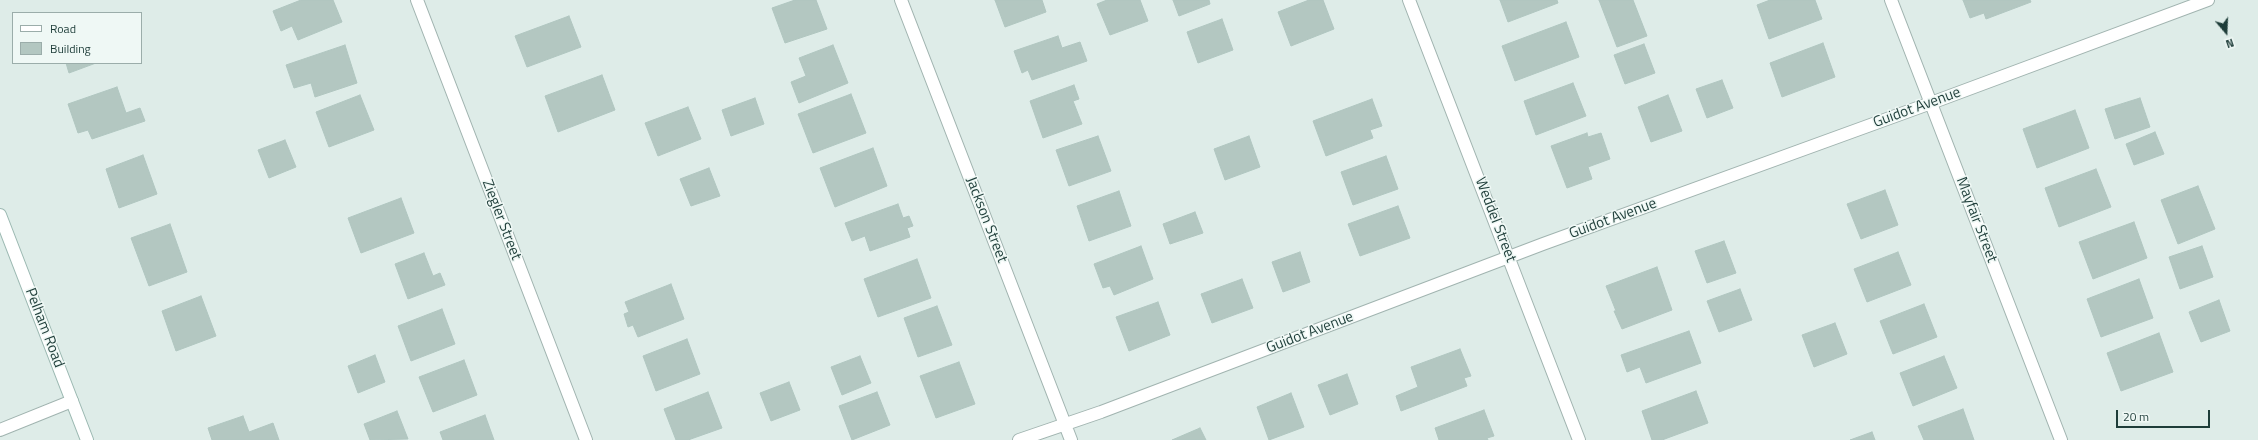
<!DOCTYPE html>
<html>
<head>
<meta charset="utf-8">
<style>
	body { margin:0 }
	#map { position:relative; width:2258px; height:440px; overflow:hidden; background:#deece8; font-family:"Titillium Web",sans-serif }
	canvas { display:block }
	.legend { position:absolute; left:12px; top:12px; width:130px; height:52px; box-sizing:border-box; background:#eff8f5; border:1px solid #9badaa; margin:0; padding:5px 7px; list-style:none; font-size:12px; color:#1e3d39 }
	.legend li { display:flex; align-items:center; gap:8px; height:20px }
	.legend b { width:20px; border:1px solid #9badaa }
	.north { position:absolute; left:2206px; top:12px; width:40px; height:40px; -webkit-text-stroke:3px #eff8f5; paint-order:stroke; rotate:161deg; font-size:11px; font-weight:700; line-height:16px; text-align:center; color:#1e3d39 }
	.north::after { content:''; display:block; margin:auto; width:14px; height:18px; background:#1e3d39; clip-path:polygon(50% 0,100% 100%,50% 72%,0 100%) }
	.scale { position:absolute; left:2116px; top:410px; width:94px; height:18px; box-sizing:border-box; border:2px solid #1e3d39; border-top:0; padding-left:5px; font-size:12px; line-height:14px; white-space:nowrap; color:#1e3d39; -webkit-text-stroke:3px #eff8f5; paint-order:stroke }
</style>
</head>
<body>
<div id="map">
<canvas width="2258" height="440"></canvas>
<ul class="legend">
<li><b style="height:5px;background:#fff"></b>Road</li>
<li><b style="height:11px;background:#b3c7c1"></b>Building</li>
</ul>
<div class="north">N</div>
<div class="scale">20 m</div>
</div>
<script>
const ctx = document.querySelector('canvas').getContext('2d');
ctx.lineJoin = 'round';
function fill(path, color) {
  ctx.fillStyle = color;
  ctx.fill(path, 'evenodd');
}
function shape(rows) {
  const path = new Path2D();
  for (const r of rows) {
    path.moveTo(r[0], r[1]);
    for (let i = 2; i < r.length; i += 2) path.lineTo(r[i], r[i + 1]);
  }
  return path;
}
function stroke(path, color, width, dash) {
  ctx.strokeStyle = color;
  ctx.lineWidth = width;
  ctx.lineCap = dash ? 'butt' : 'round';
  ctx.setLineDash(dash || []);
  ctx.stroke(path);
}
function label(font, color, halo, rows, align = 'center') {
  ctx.font = font + ' "Titillium Web",sans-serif';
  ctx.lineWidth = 3;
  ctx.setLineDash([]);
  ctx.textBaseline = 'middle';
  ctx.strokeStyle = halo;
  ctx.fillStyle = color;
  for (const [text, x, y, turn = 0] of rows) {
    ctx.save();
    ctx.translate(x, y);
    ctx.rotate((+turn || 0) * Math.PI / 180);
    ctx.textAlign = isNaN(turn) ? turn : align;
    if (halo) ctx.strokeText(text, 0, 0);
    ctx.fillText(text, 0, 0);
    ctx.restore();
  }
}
const building = shape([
	[301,0,333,0,342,22,298,40,292,26,281,31,273,11,301,0],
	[795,0,816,0,827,29,785,43,772,8,795,0],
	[995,0,1042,0,1046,12,1005,27,995,0],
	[1107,0,1140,0,1148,21,1110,35,1097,4,1107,0],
	[1173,0,1209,0,1210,4,1179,16,1173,0],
	[1309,0,1323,0,1334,29,1291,46,1278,12,1309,0],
	[1500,0,1557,0,1558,3,1508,22,1500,0],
	[1599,0,1633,0,1647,36,1617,47,1599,0],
	[1770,0,1815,0,1822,19,1769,39,1757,5,1770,0],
	[1963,0,2030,0,2031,2,1986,19,1984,13,1970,18,1963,0],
	[569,16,581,47,527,67,515,36,569,16],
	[1222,19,1233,50,1198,63,1187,32,1222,19],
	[1566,22,1579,57,1515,81,1502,46,1566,22],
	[1058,36,1062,48,1080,42,1087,61,1032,80,1028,70,1022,73,1014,51,1058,36],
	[1823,43,1835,77,1782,97,1770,63,1823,43],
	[1644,44,1655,73,1625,84,1614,55,1644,44],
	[345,45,357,83,315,97,311,83,294,88,286,65,345,45],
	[833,45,848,83,799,103,791,82,806,76,799,58,833,45],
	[66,63,96,63,69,73,66,63],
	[602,75,615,110,558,132,545,96,602,75],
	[1722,80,1733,108,1707,118,1696,89,1722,80],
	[1573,83,1586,116,1536,135,1524,101,1573,83],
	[1074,85,1079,99,1073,101,1082,124,1043,138,1030,101,1074,85],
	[117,87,126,113,140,108,145,121,92,139,88,130,78,133,68,104,117,87],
	[851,94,866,133,813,153,798,114,851,94],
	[360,95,374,130,329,147,316,112,360,95],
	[1668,95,1682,131,1651,142,1638,107,1668,95],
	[755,98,764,124,731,136,722,110,755,98],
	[2140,98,2150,127,2115,139,2105,109,2140,98],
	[1372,99,1382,126,1370,130,1373,138,1326,156,1313,121,1372,99],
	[688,107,701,139,658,156,645,123,688,107],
	[2075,110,2089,148,2037,168,2023,129,2075,110],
	[2155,132,2164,154,2134,165,2126,144,2155,132],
	[1587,133,1588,137,1601,133,1610,159,1588,167,1592,179,1567,188,1551,146,1587,133],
	[1098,136,1111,171,1069,186,1056,150,1098,136],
	[1249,136,1260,167,1225,180,1214,149,1249,136],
	[285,140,296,167,269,178,258,150,285,140],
	[873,148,887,186,835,207,820,168,873,148],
	[143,155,157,194,119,208,106,169,143,155],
	[1386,156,1398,189,1353,205,1341,172,1386,156],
	[709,168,720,196,691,206,680,179,709,168],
	[2096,169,2111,207,2059,227,2045,188,2096,169],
	[2198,186,2215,229,2178,244,2161,200,2198,186],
	[1885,190,1898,225,1861,239,1847,204,1885,190],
	[1119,191,1131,226,1089,241,1077,206,1119,191],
	[401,198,414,233,361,253,348,218,401,198],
	[898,204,903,218,909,216,913,226,907,228,910,237,870,251,865,236,852,241,845,223,898,204],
	[1398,206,1410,238,1360,256,1348,224,1398,206],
	[1195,212,1203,233,1170,244,1163,224,1195,212],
	[2134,222,2147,258,2093,279,2079,242,2134,222],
	[170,224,187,272,149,286,131,238,170,224],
	[1724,241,1736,273,1707,283,1695,251,1724,241],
	[1141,246,1153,279,1114,295,1110,286,1103,288,1094,264,1141,246],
	[2202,246,2213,277,2180,289,2169,257,2202,246],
	[1300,252,1310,282,1283,292,1272,262,1300,252],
	[1898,252,1911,285,1867,302,1854,269,1898,252],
	[424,253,433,276,440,273,445,285,408,299,395,264,424,253],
	[917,259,931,298,878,317,864,279,917,259],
	[1657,267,1672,310,1622,329,1614,311,1616,311,1606,286,1657,267],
	[1242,279,1253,308,1212,323,1201,294,1242,279],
	[2139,279,2153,318,2101,337,2087,299,2139,279],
	[671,284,684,319,638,337,633,325,628,327,624,314,629,312,625,302,671,284],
	[1740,289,1752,320,1719,332,1707,301,1740,289],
	[201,296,216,336,176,351,162,311,201,296],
	[2219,300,2230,331,2201,342,2189,312,2219,300],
	[1158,302,1170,335,1129,351,1116,317,1158,302],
	[1924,304,1937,337,1893,354,1880,321,1924,304],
	[937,306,952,345,918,357,904,318,937,306],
	[442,309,455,344,411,361,398,326,442,309],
	[1835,323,1847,354,1814,367,1802,335,1835,323],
	[1689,331,1701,363,1646,383,1640,367,1627,372,1621,355,1689,331],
	[2159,333,2173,372,2121,391,2107,353,2159,333],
	[687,339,700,374,656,391,643,356,687,339],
	[1460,349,1471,376,1464,378,1467,386,1401,411,1396,396,1418,387,1411,367,1460,349],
	[375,355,385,382,358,393,348,366,375,355],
	[860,356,871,383,842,395,831,367,860,356],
	[1944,356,1957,388,1913,406,1900,373,1944,356],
	[464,360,477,395,433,412,419,377,464,360],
	[959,362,975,404,936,418,920,376,959,362],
	[1347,374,1358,404,1330,415,1318,385,1347,374],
	[789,382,800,410,771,421,760,393,789,382],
	[1696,391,1708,423,1662,440,1652,440,1642,411,1696,391],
	[708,392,722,428,688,440,676,440,664,409,708,392],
	[877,392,890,425,852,440,839,406,877,392],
	[1291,393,1304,427,1269,440,1257,407,1291,393],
	[1963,409,1974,440,1924,440,1918,426,1963,409],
	[1484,410,1494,436,1487,438,1488,440,1439,440,1435,428,1484,410],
	[397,411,408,439,370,440,364,424,397,411],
	[485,415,494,440,443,440,440,432,485,415],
	[243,416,249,432,273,423,279,440,212,440,208,428,243,416],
	[1200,428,1206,440,1172,440,1200,428],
	[1872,432,1875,440,1850,440,1872,432]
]);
fill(building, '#b3c7c1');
stroke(building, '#b0c6c0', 1);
const minor = shape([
	[417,0,586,440],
	[901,0,1071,440],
	[1409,0,1579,440],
	[1891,0,2061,440],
	[0,430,72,401],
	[1019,440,1101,412,1543,244,1931,103,2208,0]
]);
const secondary = shape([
	[0,215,87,440]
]);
stroke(minor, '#a1b4b0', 14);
stroke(secondary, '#9cb9b2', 14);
stroke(minor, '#fff', 12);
stroke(secondary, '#fff', 12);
label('15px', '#1e3d39', '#eff8f5', [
	["Guidot Avenue",1917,108,-20],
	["Guidot Avenue",1613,219,-20],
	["Ziegler Street",501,220,69],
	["Jackson Street",986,220,69],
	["Weddel Street",1495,220,69],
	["Mayfair Street",1976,220,69],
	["Pelham Road",44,328,69],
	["Guidot Avenue",1310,333,-21]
]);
</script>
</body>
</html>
